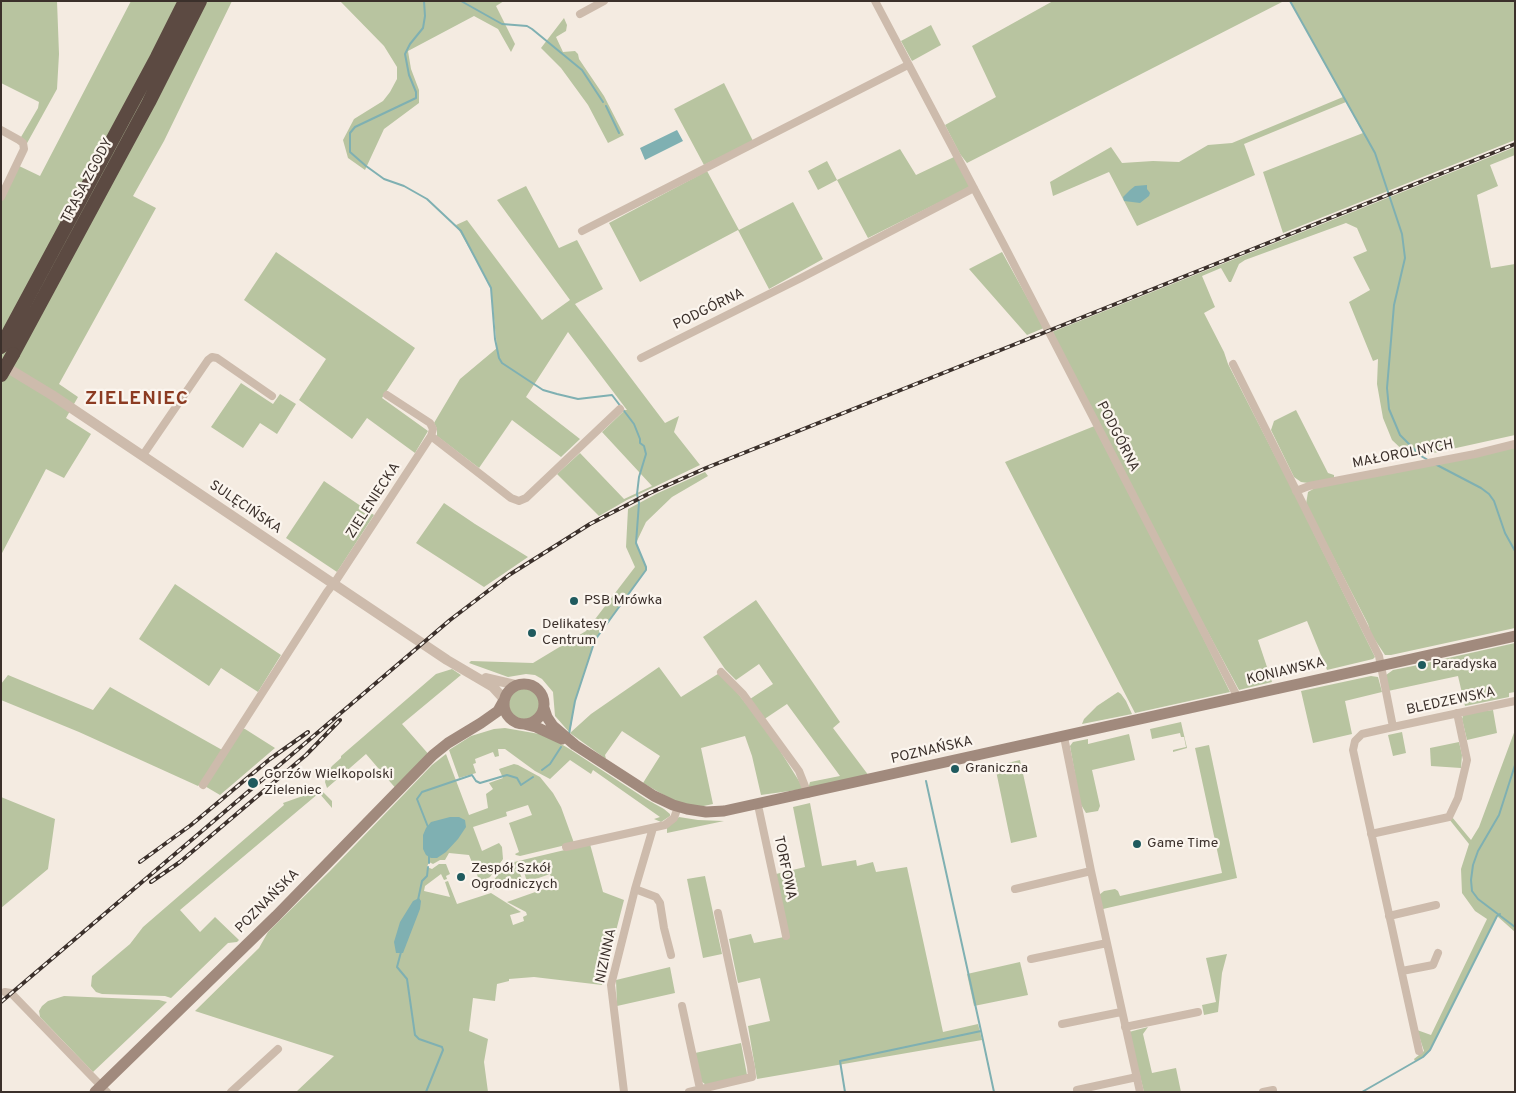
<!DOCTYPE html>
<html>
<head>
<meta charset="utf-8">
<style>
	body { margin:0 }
	#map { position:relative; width:1516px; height:1093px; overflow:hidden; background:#f4ebe1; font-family:Overpass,sans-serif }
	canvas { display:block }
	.frame { position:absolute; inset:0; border:2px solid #3b302b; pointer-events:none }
</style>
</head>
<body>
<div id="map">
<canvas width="1516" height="1093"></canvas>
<div class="frame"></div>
</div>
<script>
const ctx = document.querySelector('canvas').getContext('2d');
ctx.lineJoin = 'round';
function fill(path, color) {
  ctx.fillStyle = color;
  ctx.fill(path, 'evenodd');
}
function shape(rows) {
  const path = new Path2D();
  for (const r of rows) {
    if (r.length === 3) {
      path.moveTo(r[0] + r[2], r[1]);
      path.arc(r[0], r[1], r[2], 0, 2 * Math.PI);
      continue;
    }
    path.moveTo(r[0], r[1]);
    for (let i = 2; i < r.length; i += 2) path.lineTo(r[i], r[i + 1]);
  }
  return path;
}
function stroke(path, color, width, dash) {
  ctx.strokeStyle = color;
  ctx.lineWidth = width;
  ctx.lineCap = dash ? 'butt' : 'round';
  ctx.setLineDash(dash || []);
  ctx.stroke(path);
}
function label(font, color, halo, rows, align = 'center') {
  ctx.font = font + ' Overpass,sans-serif';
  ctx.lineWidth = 4.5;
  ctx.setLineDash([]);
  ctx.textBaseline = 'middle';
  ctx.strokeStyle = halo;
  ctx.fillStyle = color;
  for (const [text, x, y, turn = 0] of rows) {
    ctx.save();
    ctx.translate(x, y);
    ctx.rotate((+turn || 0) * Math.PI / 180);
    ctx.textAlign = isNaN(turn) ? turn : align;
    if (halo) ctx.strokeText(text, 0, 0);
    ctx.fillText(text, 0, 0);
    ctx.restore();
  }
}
fill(shape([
	[1,1,57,1,59,54,57,89,26,145,21,137,38,108,39,102,1,83],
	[131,1,232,1,164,141,133,196,156,208,59,384,78,397,66,418,91,434,64,478,46,469,1,555,1,198,17,165,40,176],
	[340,1,504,1,496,6,515,44,511,52,498,29,474,16,408,51,411,69,419,90,419,103,384,129,365,170,348,158,343,140,354,119,383,101,390,92,397,79,397,67,384,46],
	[1053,1,1284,1,967,163,960,154,945,125,996,97,972,46],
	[1290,1,1515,1,1515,140,1283,233,1263,172,1363,133,1346,102,1244,144,1255,175,1137,226,1109,172,1053,196,1050,182,1111,147,1122,163,1153,161,1179,162,1208,145,1232,143,1343,97],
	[564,18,567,25,566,31,556,37,563,52,575,51,578,54,579,59,604,96,624,135,608,143,588,105,561,68,541,48],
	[931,25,941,45,912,61,901,41],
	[724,83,753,141,704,165,674,109],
	[1515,147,1515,155,1490,165,1498,186,1477,195,1491,268,1515,264,1515,435,1411,458,1392,440,1383,418,1377,384,1378,359,1373,361,1349,302,1370,290,1353,257,1367,251,1357,228,1346,223,1245,260,1239,264,1231,282,1229,282,1221,268,1202,276,1215,307,1204,313,1224,352,1228,364,1293,491,1375,657,1373,659,1327,670,1307,621,1258,640,1272,682,1239,690,1108,446,1230,692,1135,713,1005,462,1097,425,1052,332],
	[900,149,916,175,954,157,970,187,868,238,837,180,818,190,808,171,827,161,837,180],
	[707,171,739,230,793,202,823,259,769,289,738,230,640,282,609,223],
	[526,186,559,248,577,240,603,289,575,304,665,423,679,416,674,432,700,465,627,500,599,516,557,474,580,453,624,499,652,486,602,432,625,410,627,410,568,332,526,397,580,439,561,457,512,420,479,468,437,436,437,429,434,423,460,379,497,348,491,288,488,281,456,225,467,220,542,320,570,300,497,200],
	[276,252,415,348,382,398,428,431,415,453,367,418,352,439,299,400,326,359,244,300],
	[1002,252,1044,328,1027,335,969,269],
	[241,383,273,404,280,394,296,404,277,434,260,423,243,448,211,427],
	[1296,410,1328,473,1334,475,1334,478,1308,483,1301,482,1294,477,1271,430,1274,421],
	[1515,445,1515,628,1391,655,1385,655,1371,634,1368,624,1306,504,1308,492,1315,488],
	[705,472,708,476,672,497,646,522,636,543,646,567,646,570,595,640,575,701,570,733,591,714,659,667,681,697,721,672,769,733,804,789,761,795,752,756,745,736,701,748,713,804,699,807,676,802,643,783,660,756,622,731,605,755,606,759,570,733,555,716,553,692,542,679,535,675,526,674,508,677,469,663,471,661,533,663,586,631,635,567,626,547,628,509,658,493],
	[324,481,374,515,337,572,286,538],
	[444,503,475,524,528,557,484,587,416,543],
	[175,584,281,655,258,692,221,668,209,686,139,639],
	[756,600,840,722,833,728,869,776,808,789,810,782,840,776,787,704,763,720,750,699,773,684,759,664,736,680,725,669,703,637],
	[1515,643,1515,692,1509,693,1509,697,1465,706,1458,676,1388,691,1386,675,1393,670,1423,664,1426,665,1426,663],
	[452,669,461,675,402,724,431,757,398,791,366,754,327,788,325,782,327,773,332,766,341,758,341,756,436,674],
	[8,675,93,710,110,687,224,751,206,779,198,786,79,732,1,700,1,684],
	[1371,676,1378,677,1382,692,1345,701,1352,734,1313,743,1301,691],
	[525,704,16],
	[1118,692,1121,694,1126,701,1132,714,1082,724,1084,719,1097,706],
	[1493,710,1497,733,1467,740,1462,719,1463,716,1466,713],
	[1181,722,1187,748,1173,752,1173,750,1186,747,1184,737,1181,737,1180,733,1152,739,1150,729],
	[240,728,245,729,275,748,220,795,203,785],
	[505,728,545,735,568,748,646,799,664,809,670,814,670,816,661,822,654,819,660,817,593,770,591,774,570,760,550,779,535,771,505,749,498,749,499,756,495,757,493,752,475,759,476,763,473,764,476,773,459,778,449,750,471,736,494,729],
	[1515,730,1515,932,1497,916,1430,1050,1423,1057,1415,1061,1414,1059,1424,1051,1417,1030,1431,1035,1487,919,1475,911,1462,893,1461,869,1469,844,1449,819,1452,817,1471,840,1479,827],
	[1402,732,1406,753,1393,756,1388,735],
	[1129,734,1135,760,1092,770,1100,806,1098,811,1086,813,1080,803,1070,746,1073,742,1088,739,1088,744],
	[1459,742,1462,755,1461,768,1431,766,1430,748],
	[1209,745,1237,878,1103,909,1099,895,1104,891,1115,889,1118,891,1120,896,1222,873,1195,748],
	[446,754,469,815,488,808,486,794,493,789,489,783,503,778,499,769,514,764,518,765,540,777,553,793,561,807,574,843,520,856,516,855,515,854,519,852,509,823,532,815,528,805,506,812,507,816,473,827,482,851,499,843,502,847,503,859,490,877,480,882,469,855,449,853,445,860,440,860,433,864,429,862,427,867,432,869,439,864,446,864,450,874,446,876,447,879,444,880,441,874,425,886,424,891,450,897,445,882,448,881,457,904,491,893,521,912,510,915,513,925,524,921,523,917,527,915,526,912,507,902,558,884,556,879,552,880,550,874,527,882,522,865,518,867,522,879,492,890,488,889,487,885,493,881,504,867,510,863,590,844,603,892,624,900,602,985,534,977,509,979,509,981,497,984,495,1001,473,998,469,1031,488,1039,484,1062,488,1092,296,1092,334,1056,195,1011,259,948,268,932,330,871,432,765],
	[1020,760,1037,837,1011,843,995,766],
	[317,791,323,792,332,801,332,808,319,793,180,910,200,932,215,917,239,940,237,942,228,943,171,998,165,996,102,994,96,992,91,986,92,976,130,944,143,927,284,805,283,803],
	[1,797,55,819,48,869,1,908],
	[810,803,822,866,856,860,857,866,873,862,876,872,907,867,943,1032,978,1024,982,1040,757,1079,748,1026,770,1021,760,978,738,983,729,939,751,934,754,943,789,936,776,874,805,867,793,807],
	[679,817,698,820,724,821,667,833,667,828],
	[705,876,722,954,703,958,687,879],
	[1227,954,1222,973,1218,1012,1204,1015,1202,1005,1216,1002,1206,958],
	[1020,962,1028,995,974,1006,967,974],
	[670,967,675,993,617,1006,616,980],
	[64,996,159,1000,167,1002,93,1072,40,1017,39,1011,42,1006,48,1001],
	[1148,1027,1143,1034,1152,1073,1176,1068,1181,1092,1144,1092,1129,1032],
	[741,1043,747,1075,706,1085,701,1081,695,1053]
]), '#b8c4a0');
fill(shape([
	[677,130,683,141,645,160,640,148],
	[1147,185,1147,189,1150,193,1149,196,1140,203,1124,201,1123,197,1130,190,1135,186],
	[450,817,459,817,465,820,466,827,458,839,446,852,437,858,431,858,426,855,423,849,423,835,426,828,431,822],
	[419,898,421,901,420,909,403,953,396,953,394,942,400,922,413,901]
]), '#7fb0b2');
stroke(shape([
	[424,1,425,16,423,28,410,44,405,54,409,75,416,92,416,98,355,127,350,133,350,152,366,166,384,179,404,186,427,199,461,231,491,288,495,339,499,358,502,363,543,390,557,394,578,399,612,395,634,424,640,439,640,443,644,446,646,454,639,477,637,494,639,503,636,543,646,567,646,570,595,640,575,701,569,734],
	[461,1,502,24,527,26,532,29,582,70,603,102],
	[1290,1,1375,153,1402,234,1405,258,1394,305,1387,388,1389,409,1400,435,1421,456,1428,460],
	[606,106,619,133],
	[1435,464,1481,488,1489,494,1494,501,1505,533,1515,551],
	[1515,765,1499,815,1478,851,1473,865,1471,880,1472,891,1478,899,1515,927],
	[542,770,550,764,561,747],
	[428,827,417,799,422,792,472,775,476,781,480,783,507,775,517,778,521,785,533,777],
	[429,863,429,856],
	[418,900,422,881,427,876,428,867],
	[401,952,397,967,407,979,415,1035,419,1039,442,1047,443,1050,426,1092],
	[981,1031,994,1092],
	[845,1092,840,1061,981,1031,926,781],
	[1362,1092,1423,1057,1430,1050,1497,916,1500,914]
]), '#7fb0b2', 2);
stroke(shape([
	[875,1,1004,245,1238,698],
	[580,14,604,1],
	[1,130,19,140,23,143,24,149,1,197],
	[582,231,908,65],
	[641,358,801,278,974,188],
	[1233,364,1379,656,1393,727,1362,734,1355,741,1353,750,1419,1051],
	[387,395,430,423,433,429,431,436],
	[143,455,208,360,212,357,217,358,272,396],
	[1296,491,1309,486,1475,454,1515,444],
	[721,672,743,694,799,771,808,794],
	[1393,727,1515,701],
	[1064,737,1091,871,1140,1092],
	[203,785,327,592,337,579,431,436,511,498,519,501,526,498,620,409],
	[758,805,786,936],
	[1371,834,1449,817,1458,798,1467,760,1457,713],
	[566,847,665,825,674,818,678,807],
	[635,889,656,897,660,903,664,928,671,955],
	[1015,889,1091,871],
	[1389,916,1436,905],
	[1031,959,1107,943],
	[1402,971,1433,965,1438,953],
	[5,992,11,993,107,1092],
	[682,1006,700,1089],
	[1062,1024,1121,1012],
	[1125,1027,1198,1012],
	[1077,1090,1137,1077],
	[231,1092,278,1049],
	[624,1092,611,985,635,889,653,828],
	[689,1092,752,1077,751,1067,718,913],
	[1263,1092,1273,1090]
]), '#cdbbac', 8);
stroke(shape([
	[1,364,52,395,447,660,493,687,504,699],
	[486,678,516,685]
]), '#cdbbac', 10);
stroke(shape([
	[524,704,20],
	[544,708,547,717,553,726,575,745,654,796,673,805,687,809,706,812,724,811,1515,636],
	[524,724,536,727,562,739],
	[95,1092,276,916,433,755,448,743,481,723,498,711,503,702]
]), '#a18a7d', 11);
stroke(shape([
	[1,347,157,57,185,1],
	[13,354,149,102,200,1]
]), '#5c4a42', 14);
const rail = shape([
	[140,862,191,825,270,759,308,732],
	[151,882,180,862,306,755,340,720],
	[1,1002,450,620,509,575,590,524,650,493,706,468,1515,144]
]);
stroke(rail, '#3b302b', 4);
stroke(rail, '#fbf5ee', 2, [5.5]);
stroke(shape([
	[1,375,13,354]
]), '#5c4a42', 14);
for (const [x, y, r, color] of [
	[574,601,5,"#1f5a5e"],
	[532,633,5,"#1f5a5e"],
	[1422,665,5,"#1f5a5e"],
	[955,769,5,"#1f5a5e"],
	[253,783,6,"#1f5a5e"],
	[1137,844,5,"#1f5a5e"],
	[461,877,5,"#1f5a5e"]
]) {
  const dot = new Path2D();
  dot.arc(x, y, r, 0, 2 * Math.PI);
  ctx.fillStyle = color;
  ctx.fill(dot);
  stroke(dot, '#fbf5ee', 2);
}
label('14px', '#3b302b', '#fbf5ee', [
	["TRASA ZGODY",88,181,-62],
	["PODGÓRNA",709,310,-26],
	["PODGÓRNA",1117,437,63],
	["MAŁOROLNYCH",1403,455,-11],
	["ZIELENIECKA",374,501,-57],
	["SULĘCIŃSKA",245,508,34],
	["KONIAWSKA",1286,672,-13],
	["BLEDZEWSKA",1451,702,-12],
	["POZNAŃSKA",932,751,-13],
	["TORFOWA",784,868,78],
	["POZNAŃSKA",268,902,-45],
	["NIZINNA",607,956,-78]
]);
label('14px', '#3b302b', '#fbf5ee', [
	["PSB Mrówka",584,601],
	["Delikatesy",542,625],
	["Centrum",542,641],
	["Paradyska",1432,665],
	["Graniczna",965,769],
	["Gorzów Wielkopolski",264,775],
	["Zieleniec",264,791],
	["Game Time",1147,844],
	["Zespół Szkół",471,869],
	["Ogrodniczych",471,885]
], 'left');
ctx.letterSpacing = '1px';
label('bold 19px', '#8c3b22', '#fbf5ee', [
	["ZIELENIEC",137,400]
]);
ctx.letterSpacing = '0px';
</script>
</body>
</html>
